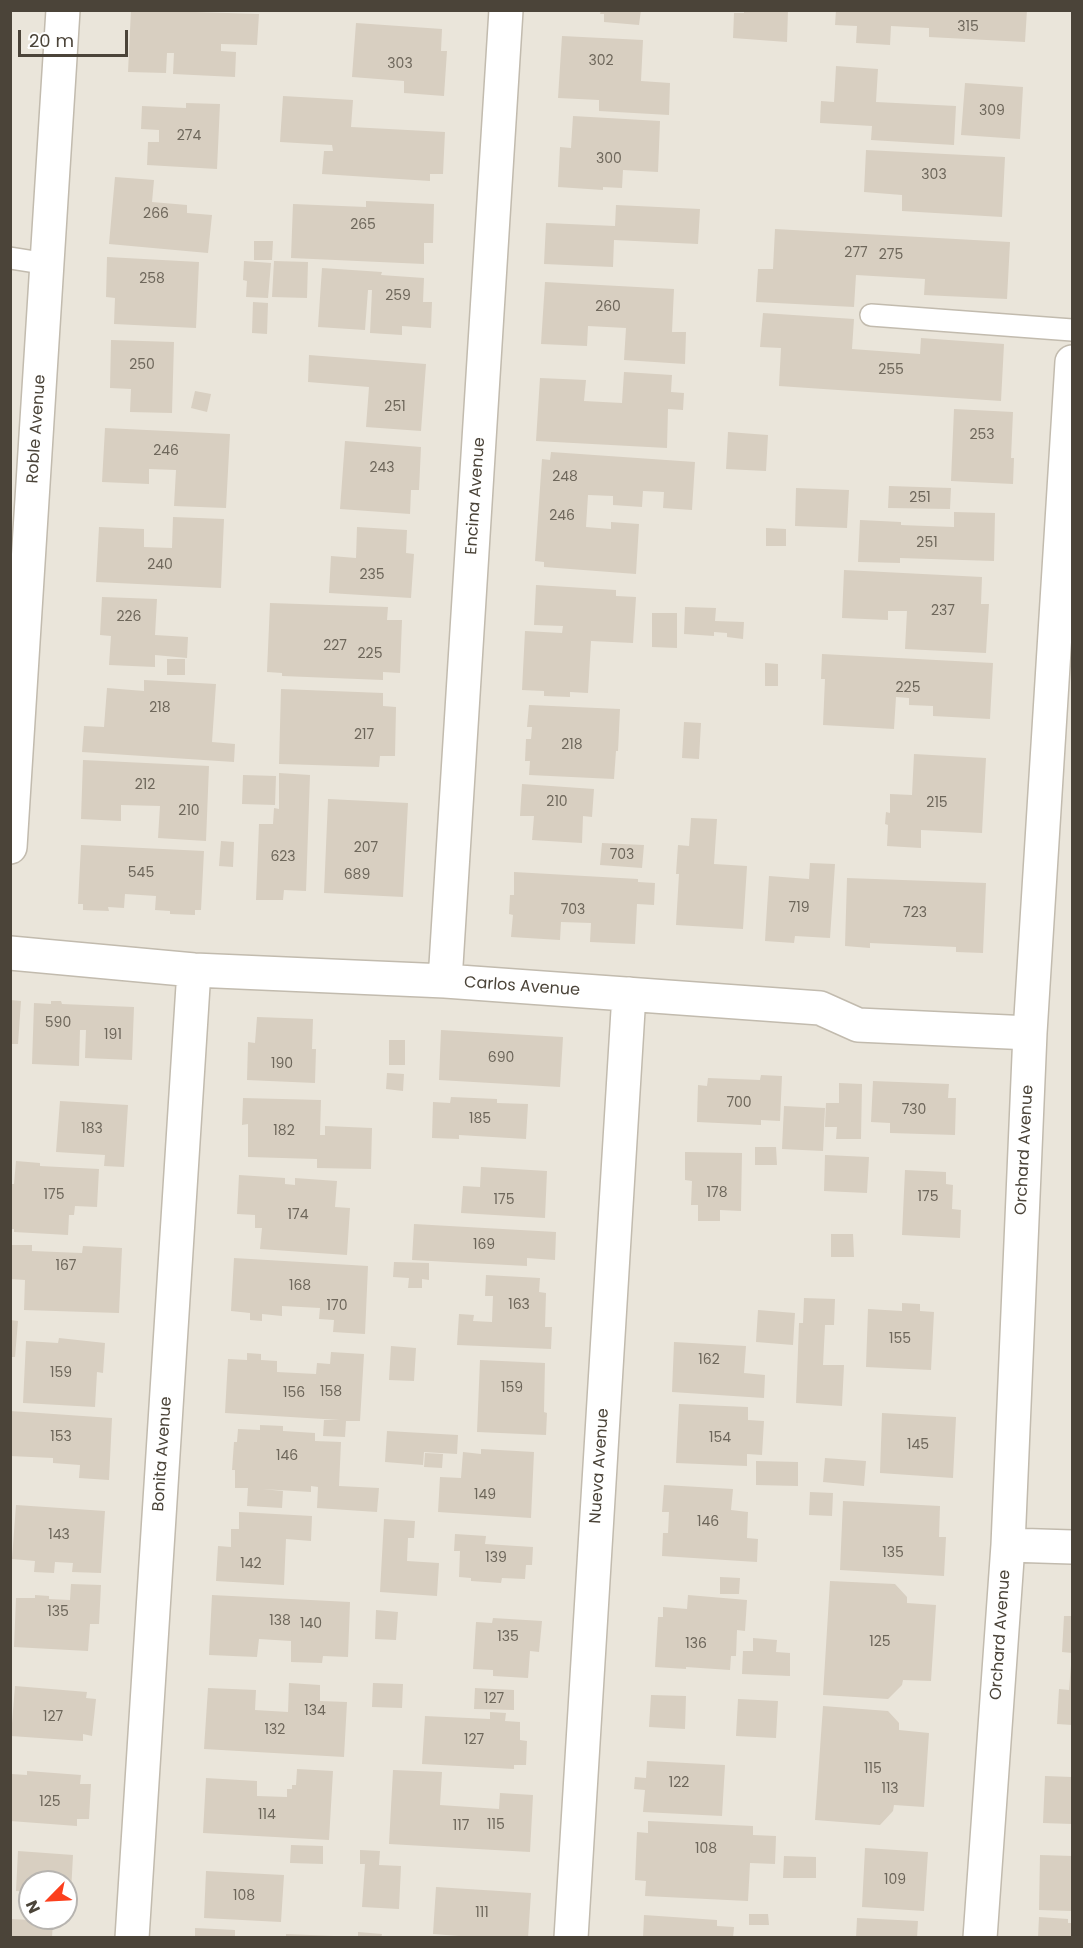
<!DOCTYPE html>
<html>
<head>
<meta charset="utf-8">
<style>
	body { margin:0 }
	#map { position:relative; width:1083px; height:1948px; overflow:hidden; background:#f6f3ec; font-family:Poppins,sans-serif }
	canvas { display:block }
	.frame { position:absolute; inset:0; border:12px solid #4b4439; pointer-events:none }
	.north { position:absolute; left:18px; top:1870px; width:60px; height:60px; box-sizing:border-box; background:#fff; border:2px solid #b7b4b0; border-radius:50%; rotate:246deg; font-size:16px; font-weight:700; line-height:24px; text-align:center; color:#4b4439 }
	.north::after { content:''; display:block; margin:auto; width:21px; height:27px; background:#fc3f1d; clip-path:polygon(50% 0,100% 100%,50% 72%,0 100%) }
	.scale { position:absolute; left:18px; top:30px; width:110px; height:27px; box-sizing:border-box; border:3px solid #4b4439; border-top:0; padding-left:8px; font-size:18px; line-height:21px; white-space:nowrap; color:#4b4439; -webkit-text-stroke:4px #fff; paint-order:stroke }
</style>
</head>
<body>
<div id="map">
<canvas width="1083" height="1948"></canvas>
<div class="frame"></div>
<div class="north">N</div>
<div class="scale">20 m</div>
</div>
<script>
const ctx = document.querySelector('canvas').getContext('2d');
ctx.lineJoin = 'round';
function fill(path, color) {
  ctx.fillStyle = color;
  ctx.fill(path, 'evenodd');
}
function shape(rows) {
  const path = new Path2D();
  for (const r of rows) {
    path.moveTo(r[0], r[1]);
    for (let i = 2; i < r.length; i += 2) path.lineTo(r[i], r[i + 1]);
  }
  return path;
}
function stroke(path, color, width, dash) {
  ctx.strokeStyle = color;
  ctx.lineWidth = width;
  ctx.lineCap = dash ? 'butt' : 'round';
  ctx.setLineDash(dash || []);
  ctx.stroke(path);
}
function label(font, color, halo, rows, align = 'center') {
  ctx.font = font + ' Poppins,sans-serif';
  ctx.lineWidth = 6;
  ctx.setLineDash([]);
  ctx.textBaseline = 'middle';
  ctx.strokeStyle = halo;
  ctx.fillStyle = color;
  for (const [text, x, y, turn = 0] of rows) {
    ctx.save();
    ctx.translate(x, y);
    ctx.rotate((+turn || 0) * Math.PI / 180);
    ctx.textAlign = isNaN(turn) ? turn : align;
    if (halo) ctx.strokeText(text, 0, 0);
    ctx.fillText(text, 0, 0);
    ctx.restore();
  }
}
fill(shape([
	[11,11,1072,11,1072,1937,11,1938],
	[30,1882,66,1882,66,1918,30,1918]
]), '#eae5da');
fill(shape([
	[131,10,259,14,257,45,221,44,221,51,236,52,235,77,173,74,174,53,167,53,166,73,128,72],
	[601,10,641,10,639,25,604,22,604,14,600,14],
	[744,10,788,10,787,42,733,38,734,13,744,13],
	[836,10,1027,10,1025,42,929,37,929,28,891,26,890,45,856,43,857,26,835,25],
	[356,23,442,29,441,51,447,51,444,96,404,93,404,81,352,77],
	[562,36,643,40,641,81,670,83,669,115,599,111,599,100,558,98],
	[836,66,878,69,876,102,956,106,954,145,871,140,872,126,820,123,821,101,834,102],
	[965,83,1023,87,1020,139,961,135],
	[283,96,353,100,351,127,445,132,443,174,430,174,430,181,322,174,324,151,333,151,332,145,280,142],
	[186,103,220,104,217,169,147,165,148,142,159,142,159,130,141,129,142,106,186,108],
	[573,116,660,121,658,172,623,170,622,188,603,187,603,190,558,187,560,147,571,148],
	[866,150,1005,157,1002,217,902,211,902,195,864,192],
	[115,177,154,180,152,202,187,205,187,213,212,215,208,253,109,244],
	[366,201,434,204,433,243,424,243,424,264,291,258,293,204,366,207],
	[616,205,700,209,698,244,614,240,613,267,544,264,546,223,615,226],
	[775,229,1010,242,1007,299,924,295,925,279,856,275,854,307,756,302,758,269,773,269],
	[254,241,273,241,272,260,254,260],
	[107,257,199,262,196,328,114,324,115,298,106,297],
	[244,261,271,263,268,298,246,297,247,281,243,280],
	[274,261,308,262,307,298,272,297],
	[322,268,382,272,381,275,424,278,423,302,432,302,431,328,402,326,402,335,370,333,372,290,368,290,365,330,318,327],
	[545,282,674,289,672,332,686,332,685,364,624,360,626,328,588,326,587,346,541,344],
	[253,302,268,303,267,334,252,333],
	[763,313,854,319,852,349,920,354,921,338,1004,344,1001,401,779,386,781,348,760,347],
	[111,340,174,342,172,413,130,412,131,389,110,388],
	[309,355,426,364,421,431,366,427,369,387,308,382],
	[624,372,672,375,671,392,684,393,683,410,668,409,667,448,536,441,540,378,586,380,584,401,622,403],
	[195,391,211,394,207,412,191,408],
	[954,409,1013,412,1011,458,1014,458,1013,484,951,481],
	[105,428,230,434,226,508,174,506,176,470,149,469,149,484,102,482],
	[728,432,768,435,766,471,726,469],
	[345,441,421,447,419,490,411,490,410,514,340,509],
	[551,452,695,462,692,510,663,508,664,492,643,491,642,507,613,505,613,496,588,495,586,527,611,529,611,522,639,524,636,574,544,567,544,562,535,561,542,459,550,460],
	[889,486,951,488,950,509,888,508],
	[796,488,849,490,847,528,795,526],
	[954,512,995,513,994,561,900,558,900,563,858,562,860,520,901,522,901,525,954,527],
	[173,517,224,519,221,588,96,582,99,527,144,529,144,547,172,548],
	[357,527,407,530,406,553,414,554,411,598,329,593,331,556,356,558],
	[766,528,786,529,786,546,766,546],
	[844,570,982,577,981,604,989,604,986,653,905,649,907,611,888,611,888,620,842,618],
	[536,585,616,590,616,596,636,597,633,643,591,641,588,693,570,692,570,697,544,696,544,691,522,690,525,631,562,633,563,626,534,625],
	[102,597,157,599,155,635,188,637,187,658,155,655,155,667,109,665,111,636,100,635],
	[270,603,388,607,387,620,402,620,400,673,383,672,383,680,282,676,282,673,267,672],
	[685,607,716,608,715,621,744,622,743,639,727,637,727,633,714,632,714,636,684,634],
	[652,613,677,613,677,648,652,647],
	[822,654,993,663,990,719,933,716,933,706,909,705,909,698,896,697,894,729,823,725,825,679,821,679],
	[167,659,185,659,185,675,167,675],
	[765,663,778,664,778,686,765,686],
	[144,680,216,684,212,742,235,744,234,762,82,752,84,726,104,727,107,688,144,691],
	[281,689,383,693,383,706,396,707,395,756,380,756,379,767,279,764],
	[529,705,620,709,618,751,616,751,614,779,529,775,530,761,525,761,526,739,531,739,532,727,527,727],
	[684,722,701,723,699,759,682,758],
	[914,754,986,758,982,833,921,830,921,848,887,846,888,825,885,824,886,812,890,813,890,794,912,795],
	[83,760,209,766,206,841,158,838,160,806,121,805,121,821,81,819],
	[279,773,310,775,306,891,284,890,283,900,256,900,259,824,273,824,274,808,279,809],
	[243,775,276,776,275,805,242,804],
	[522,784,594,789,592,817,583,816,582,843,532,840,534,816,520,816],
	[328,799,408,803,403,897,324,893],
	[691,818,717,819,714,864,747,866,743,929,676,925,679,874,676,874,678,845,689,846],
	[221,841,234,842,233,867,219,866],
	[602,843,644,845,642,868,600,865],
	[81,845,204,851,201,910,195,910,195,915,170,914,170,911,155,910,156,896,125,894,124,908,108,907,109,911,83,910,83,904,78,904],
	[810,863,835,864,830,938,795,936,794,943,765,941,769,876,809,879],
	[514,872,638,879,638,882,655,883,654,905,637,904,635,944,590,942,591,923,561,922,560,940,511,937,513,915,509,914,510,895,514,895],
	[847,878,986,883,983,953,956,952,956,947,870,943,870,948,845,946],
	[10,1000,21,1001,18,1044,10,1044],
	[51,1001,61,1001,62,1004,134,1007,132,1060,85,1058,86,1030,80,1030,79,1066,32,1064,34,1003,51,1004],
	[257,1017,313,1019,312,1049,316,1049,315,1083,247,1080,248,1042,255,1043],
	[441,1030,563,1037,560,1087,439,1080],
	[389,1040,405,1040,405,1065,389,1065],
	[387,1073,404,1074,403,1091,386,1089],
	[761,1075,782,1076,780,1121,761,1120,761,1125,697,1122,698,1085,707,1086,708,1078,760,1080],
	[873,1081,949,1084,948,1098,956,1098,955,1135,890,1133,890,1123,871,1122],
	[839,1083,862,1084,861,1139,836,1139,837,1127,825,1127,826,1103,839,1103],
	[451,1097,497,1099,497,1103,528,1104,526,1139,459,1135,459,1139,432,1138,433,1102,450,1103],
	[243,1098,321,1100,320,1135,325,1135,325,1126,372,1128,371,1169,317,1168,317,1159,248,1157,248,1124,242,1125],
	[60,1101,128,1105,124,1167,104,1166,105,1155,56,1152],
	[784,1106,825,1108,823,1151,782,1149],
	[755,1147,776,1147,777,1165,755,1165],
	[685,1152,742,1153,741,1211,720,1210,720,1221,698,1221,698,1205,691,1205,692,1181,685,1180],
	[825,1155,869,1157,867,1193,824,1191],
	[16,1161,40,1163,40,1166,99,1169,97,1207,75,1206,74,1215,69,1215,68,1235,14,1232,14,1229,10,1229,10,1184,14,1184],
	[481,1167,547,1171,545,1218,461,1213,463,1186,480,1187],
	[905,1170,946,1172,946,1184,953,1185,952,1209,961,1210,960,1238,902,1235],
	[239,1175,285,1178,285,1184,295,1185,295,1178,337,1181,335,1207,350,1208,347,1255,260,1249,262,1228,255,1228,255,1215,237,1214],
	[414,1224,556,1232,555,1260,527,1258,527,1266,412,1260],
	[831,1234,853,1234,854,1257,831,1257],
	[10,1245,32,1245,32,1251,82,1253,83,1246,122,1248,119,1313,24,1310,25,1280,10,1279],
	[234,1258,368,1266,365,1334,333,1332,334,1320,319,1319,320,1308,282,1306,282,1316,262,1314,262,1321,250,1320,250,1313,231,1311],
	[394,1262,429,1263,429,1280,422,1279,422,1288,408,1288,409,1278,393,1277],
	[486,1275,540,1278,539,1292,546,1293,545,1327,552,1327,551,1349,457,1345,459,1314,474,1315,473,1321,492,1322,493,1296,485,1296],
	[804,1298,835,1299,834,1325,825,1325,823,1365,844,1365,842,1406,796,1403,799,1323,803,1323],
	[902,1303,920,1304,920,1311,934,1312,931,1370,866,1367,868,1309,902,1311],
	[758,1310,795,1313,793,1345,756,1342],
	[10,1320,18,1321,15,1357,10,1357],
	[59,1338,105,1343,103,1373,97,1372,95,1407,23,1403,26,1341,58,1343],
	[674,1342,746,1346,744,1373,765,1375,764,1398,672,1392],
	[391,1346,416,1348,414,1381,389,1380],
	[331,1352,364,1354,360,1421,346,1421,345,1437,323,1436,324,1420,340,1420,225,1413,228,1359,247,1360,247,1353,261,1354,261,1360,277,1361,277,1372,316,1374,317,1363,330,1364],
	[480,1360,545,1363,544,1412,547,1413,546,1435,477,1432],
	[679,1404,748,1407,748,1420,764,1421,762,1455,747,1454,747,1466,676,1463],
	[10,1411,112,1418,109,1480,79,1478,80,1465,53,1463,53,1458,10,1456],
	[882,1413,956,1417,953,1478,880,1473],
	[260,1425,283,1426,283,1431,315,1433,315,1441,341,1442,339,1486,379,1488,377,1512,317,1508,318,1487,311,1486,311,1492,262,1489,283,1491,282,1508,247,1506,248,1488,235,1488,235,1470,232,1470,234,1442,237,1442,238,1429,260,1430],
	[387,1431,458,1435,457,1454,424,1452,423,1465,385,1462],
	[481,1449,534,1452,531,1518,438,1512,440,1477,461,1478,463,1452,481,1454],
	[425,1453,443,1454,442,1468,424,1467],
	[825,1458,866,1461,864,1486,823,1482],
	[756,1461,798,1462,798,1486,756,1485],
	[664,1485,733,1489,731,1510,748,1512,747,1538,758,1539,757,1562,662,1556,663,1533,668,1533,669,1512,662,1512],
	[810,1492,833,1493,832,1516,809,1515],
	[843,1501,940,1506,939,1537,946,1537,944,1576,840,1570],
	[16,1505,105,1511,101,1573,72,1572,73,1563,55,1562,54,1573,34,1572,35,1561,12,1559],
	[239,1512,312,1516,311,1541,286,1539,284,1585,216,1581,218,1546,231,1547,231,1529,239,1529],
	[384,1519,415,1521,414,1538,408,1538,407,1561,439,1563,437,1596,380,1592],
	[455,1534,486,1536,485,1544,533,1547,532,1565,526,1565,525,1579,502,1578,501,1583,471,1581,471,1578,459,1577,460,1551,454,1551],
	[720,1577,740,1578,739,1594,720,1594],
	[830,1581,895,1584,907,1597,907,1603,936,1605,931,1681,903,1680,902,1685,888,1699,823,1695],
	[71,1584,101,1585,99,1624,90,1624,88,1651,14,1647,16,1598,35,1598,35,1595,49,1596,49,1599,70,1600],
	[212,1595,350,1602,348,1657,323,1656,322,1663,291,1662,291,1641,259,1639,257,1657,209,1655],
	[688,1595,747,1600,745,1631,737,1630,736,1656,731,1656,730,1670,686,1667,686,1669,655,1667,658,1617,663,1617,663,1607,687,1609],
	[376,1610,398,1612,396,1640,375,1639],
	[1064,1616,1072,1616,1072,1653,1062,1652],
	[493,1618,542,1621,539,1652,530,1651,528,1678,493,1676,493,1670,473,1669,476,1622,492,1623],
	[753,1638,777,1640,776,1652,790,1653,790,1676,742,1674,743,1651,753,1651],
	[1071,1665,1072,1665,1072,1725,1057,1724,1059,1689,1069,1690],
	[289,1683,320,1685,320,1701,347,1702,344,1757,204,1749,208,1688,256,1690,255,1710,288,1712],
	[373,1683,403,1684,402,1708,372,1707],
	[15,1686,87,1692,86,1698,96,1699,92,1736,83,1734,83,1741,11,1736],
	[475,1688,514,1690,514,1710,474,1709],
	[651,1695,686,1696,685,1729,649,1727],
	[738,1699,778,1701,776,1738,736,1736],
	[823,1706,888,1711,899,1723,899,1730,929,1733,924,1807,894,1805,893,1811,880,1825,815,1820],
	[490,1712,506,1713,505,1721,520,1722,520,1740,527,1741,526,1765,514,1765,514,1769,422,1764,425,1716,490,1719],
	[647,1761,725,1765,722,1816,643,1812,645,1790,634,1789,635,1777,646,1778],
	[297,1769,333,1771,329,1840,203,1833,206,1778,257,1781,257,1796,287,1797,287,1789,292,1789,292,1785,296,1785],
	[393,1770,442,1772,440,1805,499,1809,500,1793,533,1795,530,1852,389,1844],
	[27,1771,81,1775,80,1784,91,1784,89,1819,77,1819,77,1826,10,1821,11,1774,27,1775],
	[1045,1776,1072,1777,1072,1824,1043,1823],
	[648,1821,753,1826,753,1835,776,1836,775,1864,750,1863,748,1901,645,1896,646,1881,635,1880,637,1832,648,1833],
	[291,1845,323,1846,323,1864,290,1863],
	[865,1848,928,1852,924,1911,862,1907],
	[360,1850,380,1851,379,1865,401,1866,399,1909,362,1907,365,1864,360,1864],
	[18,1851,73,1855,70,1911,66,1911,66,1882,30,1882,30,1892,16,1891],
	[1040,1855,1072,1856,1072,1911,1039,1910],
	[784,1856,816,1857,816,1878,783,1878],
	[206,1871,284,1875,281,1922,204,1918],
	[436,1887,531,1893,528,1938,485,1938,433,1934],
	[749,1914,768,1914,769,1925,749,1925],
	[644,1915,717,1920,717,1926,734,1927,733,1938,643,1938],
	[1039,1917,1068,1919,1068,1923,1072,1923,1072,1938,1038,1938],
	[857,1918,918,1921,917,1938,856,1938],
	[10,1919,53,1921,52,1938,10,1938],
	[195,1928,235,1930,235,1938,195,1938],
	[358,1932,382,1934,381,1938,358,1938],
	[286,1934,334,1936,334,1938,286,1938]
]), '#d8cfc1');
const service = shape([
	[10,258,48,264],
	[871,315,1072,330]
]);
const minor = shape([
	[10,847,63,10],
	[10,953,194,970,445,981,820,1008,858,1025,1030,1033],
	[445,981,506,10],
	[1008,1545,1072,1547],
	[132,1938,194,970],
	[571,1938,629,994],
	[980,1938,1008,1545,1030,1033,1072,362]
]);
stroke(service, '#c2bbae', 24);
stroke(minor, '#c2bbae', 36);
stroke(service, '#fff', 21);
stroke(minor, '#fff', 33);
label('14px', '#6e675b', null, [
	["315",968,27],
	["302",601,61],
	["303",400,64],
	["309",992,111],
	["274",189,136],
	["300",609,159],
	["303",934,175],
	["266",156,214],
	["265",363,225],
	["277",856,253],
	["275",891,255],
	["258",152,279],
	["259",398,296],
	["260",608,307],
	["250",142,365],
	["255",891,370],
	["251",395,407],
	["253",982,435],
	["246",166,451],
	["243",382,468],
	["248",565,477],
	["251",920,498],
	["246",562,516],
	["251",927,543],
	["240",160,565],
	["235",372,575],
	["237",943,611],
	["226",129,617],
	["227",335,646],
	["225",370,654],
	["225",908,688],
	["218",160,708],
	["217",364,735],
	["218",572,745],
	["212",145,785],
	["210",557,802],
	["215",937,803],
	["210",189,811],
	["207",366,848],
	["703",622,855],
	["623",283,857],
	["545",141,873],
	["689",357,875],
	["719",799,908],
	["703",573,910],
	["723",915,913],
	["590",58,1023],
	["191",113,1035],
	["690",501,1058],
	["190",282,1064],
	["700",739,1103],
	["730",914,1110],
	["185",480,1119],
	["183",92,1129],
	["182",284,1131],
	["178",717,1193],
	["175",54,1195],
	["175",928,1197],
	["175",504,1200],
	["174",298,1215],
	["169",484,1245],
	["167",66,1266],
	["168",300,1286],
	["163",519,1305],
	["170",337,1306],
	["155",900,1339],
	["162",709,1360],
	["159",61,1373],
	["159",512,1388],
	["158",331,1392],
	["156",294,1393],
	["153",61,1437],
	["154",720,1438],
	["145",918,1445],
	["146",287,1456],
	["149",485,1495],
	["146",708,1522],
	["143",59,1535],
	["135",893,1553],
	["139",496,1558],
	["142",251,1564],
	["135",58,1612],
	["138",280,1621],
	["140",311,1624],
	["135",508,1637],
	["125",880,1642],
	["136",696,1644],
	["127",494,1699],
	["134",315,1711],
	["127",53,1717],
	["132",275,1730],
	["127",474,1740],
	["115",873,1769],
	["122",679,1783],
	["113",890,1789],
	["125",50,1802],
	["114",267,1815],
	["115",496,1825],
	["117",461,1826],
	["108",706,1849],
	["109",895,1880],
	["108",244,1896],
	["111",482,1913]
]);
label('16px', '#4b4439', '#fff', [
	["Roble Avenue",37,429,-86],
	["Encina Avenue",476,496,-86],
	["Carlos Avenue",522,987,4],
	["Orchard Avenue",1025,1150,-87],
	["Bonita Avenue",163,1454,-86],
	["Nueva Avenue",600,1466,-86],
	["Orchard Avenue",1001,1635,-86]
]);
</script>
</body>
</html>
